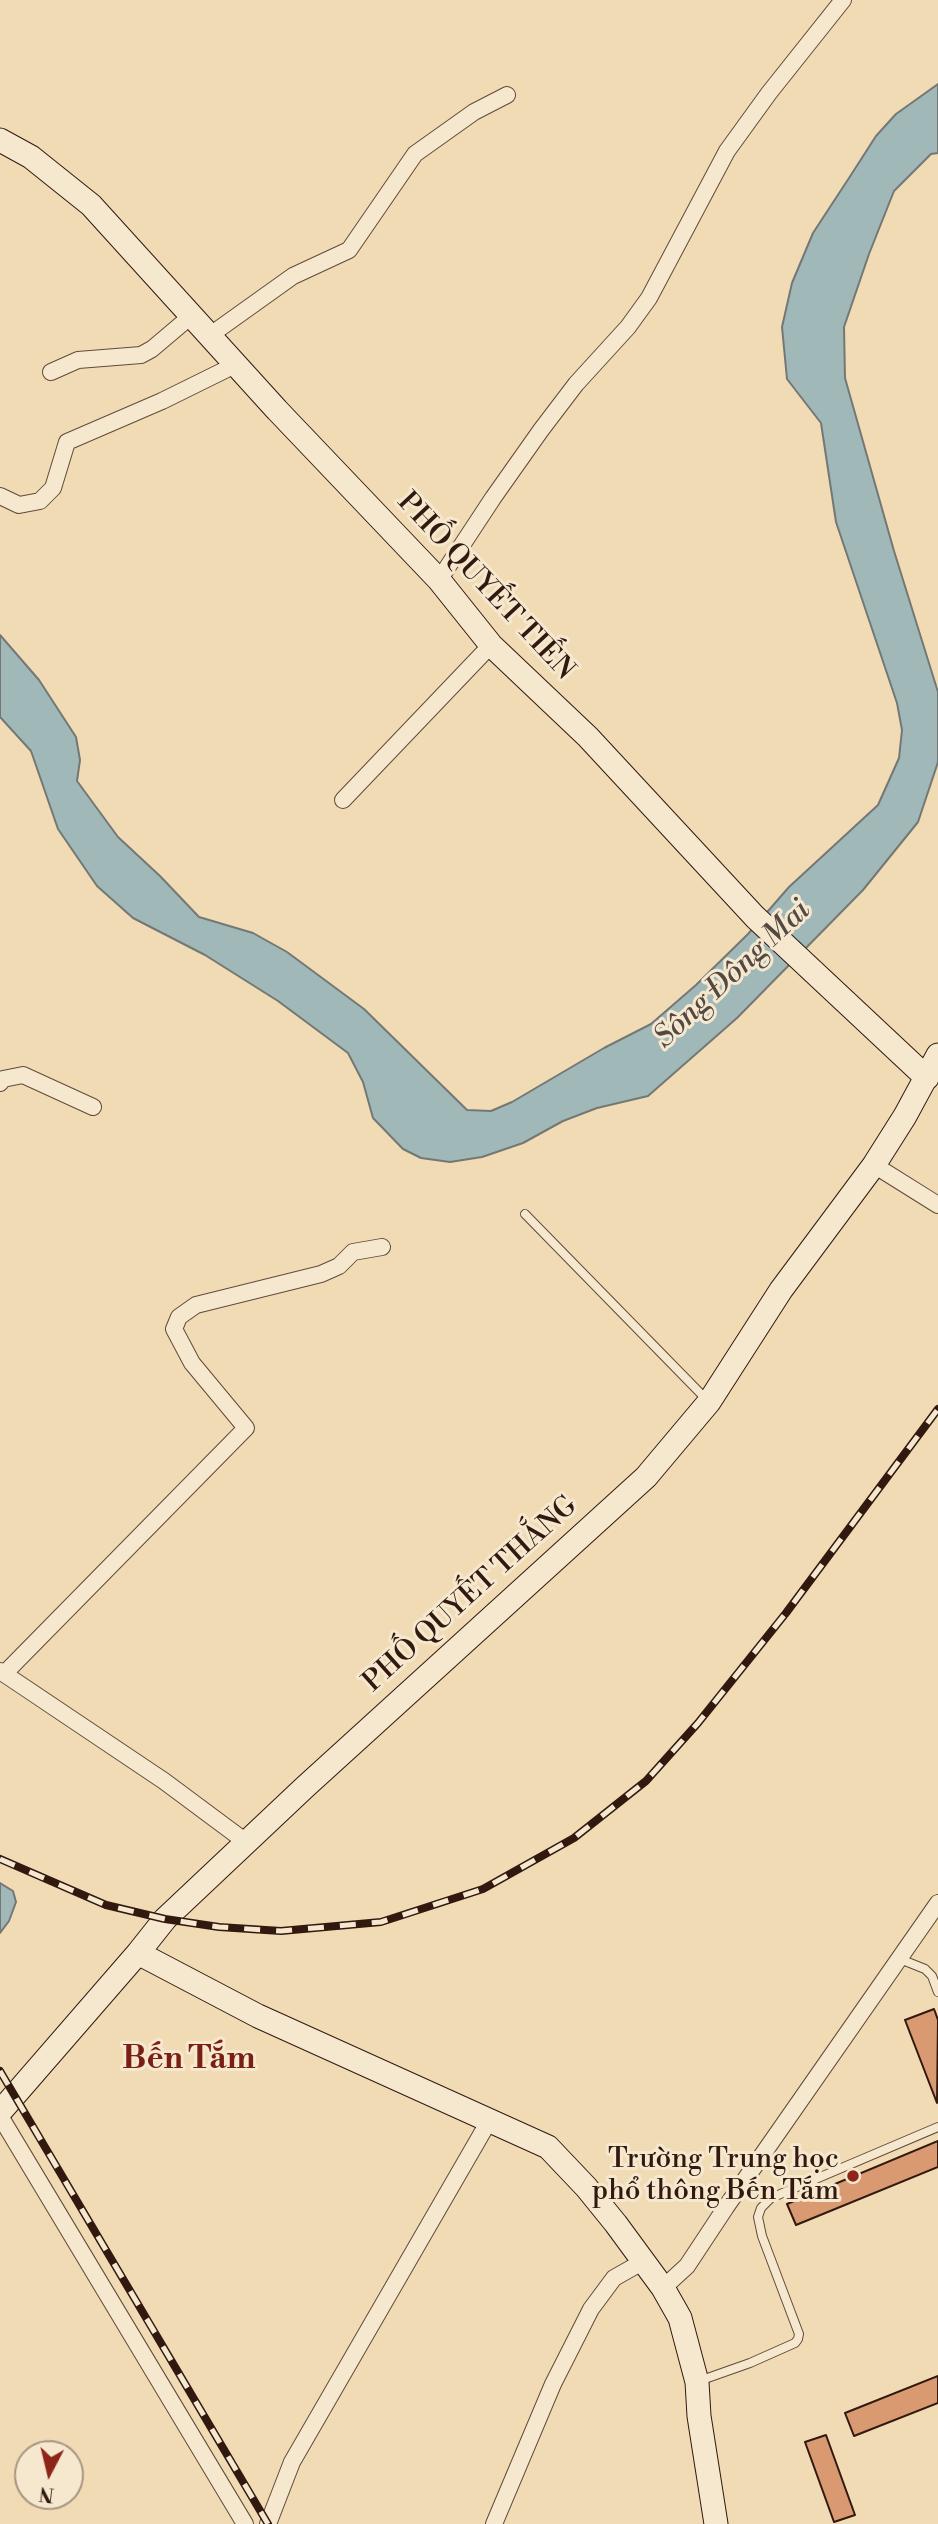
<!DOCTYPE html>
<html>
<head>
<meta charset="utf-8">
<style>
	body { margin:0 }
	#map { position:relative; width:938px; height:2524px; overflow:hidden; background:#f1dbb5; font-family:"Libre Bodoni",serif }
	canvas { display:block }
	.north { position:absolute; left:14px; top:2440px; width:70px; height:70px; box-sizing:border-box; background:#f6e8cf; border:2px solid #a79583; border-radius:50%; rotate:187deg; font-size:19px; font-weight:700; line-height:28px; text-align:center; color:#311910 }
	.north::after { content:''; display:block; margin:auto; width:24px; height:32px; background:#8f2418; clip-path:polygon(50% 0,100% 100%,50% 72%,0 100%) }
</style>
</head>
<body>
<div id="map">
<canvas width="938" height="2524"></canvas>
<div class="north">N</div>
</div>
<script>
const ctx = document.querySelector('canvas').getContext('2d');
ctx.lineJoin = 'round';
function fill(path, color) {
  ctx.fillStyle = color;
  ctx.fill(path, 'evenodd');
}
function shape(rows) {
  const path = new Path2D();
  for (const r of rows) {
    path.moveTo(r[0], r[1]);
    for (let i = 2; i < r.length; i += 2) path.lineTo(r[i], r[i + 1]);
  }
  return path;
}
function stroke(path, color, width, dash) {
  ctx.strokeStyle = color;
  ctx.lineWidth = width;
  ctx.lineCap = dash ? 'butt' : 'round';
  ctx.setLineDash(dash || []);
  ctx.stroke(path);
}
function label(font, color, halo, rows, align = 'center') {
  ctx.font = font + ' "Libre Bodoni",serif';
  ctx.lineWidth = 6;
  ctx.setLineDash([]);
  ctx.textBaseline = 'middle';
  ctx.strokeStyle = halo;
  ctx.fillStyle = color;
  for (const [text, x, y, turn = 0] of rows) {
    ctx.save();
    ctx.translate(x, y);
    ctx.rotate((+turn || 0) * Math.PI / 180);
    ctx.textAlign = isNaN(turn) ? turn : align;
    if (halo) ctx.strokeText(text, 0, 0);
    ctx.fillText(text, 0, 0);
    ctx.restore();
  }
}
const water = shape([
	[938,84,938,153,931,154,894,191,869,254,844,327,845,378,894,551,938,692,938,762,918,822,863,890,737,1018,648,1096,597,1108,563,1121,523,1143,482,1157,450,1162,421,1158,403,1149,373,1118,363,1082,348,1053,278,1001,205,955,133,918,97,886,58,829,31,751,0,717,0,635,39,680,76,737,80,760,77,781,118,837,160,876,199,917,253,933,287,952,364,1009,467,1110,491,1111,512,1102,604,1048,651,1024,696,985,748,934,789,887,878,805,899,758,902,730,897,703,836,522,821,423,787,379,782,327,792,283,813,233,849,178,876,136,896,114,938,84],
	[0,1883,13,1891,16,1902,9,1921,0,1933,0,1883]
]);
fill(water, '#a1b8b9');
stroke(water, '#747875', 2);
const building = shape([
	[934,2009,938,2020,937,2103,905,2020,934,2009],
	[938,2141,938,2167,796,2225,787,2204,938,2141],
	[938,2376,938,2403,854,2436,845,2413,938,2376],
	[826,2435,855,2515,834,2522,805,2442,826,2435]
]);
fill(building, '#da9a71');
stroke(building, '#311910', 2);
const lane = shape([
	[525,1214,707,1400],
	[900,1959,925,1969,932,1976,938,1992],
	[699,2381,750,2363,795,2343,798,2339,799,2334,762,2236,758,2217,761,2208,771,2198,938,2127]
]);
const street = shape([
	[209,336,293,276,349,250,415,154,474,112,507,95],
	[51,372,78,360,141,355,152,349,191,316],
	[0,496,19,505,40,501,53,488,67,442,162,401,235,365],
	[439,580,493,498,541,430,576,384,628,327,649,298,727,151,769,93,843,0],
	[343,800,491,645],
	[0,1083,3,1079,23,1075,93,1107],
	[874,1165,938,1205],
	[0,1671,164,1781,246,1842],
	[4,1674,246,1428,192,1363,174,1329,179,1317,196,1305,321,1274,339,1266,353,1252,382,1247],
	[0,2116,245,2524],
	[663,2288,687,2266,726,2207,938,1903],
	[268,2524,292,2462,489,2121],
	[494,2524,553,2384,591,2309,614,2278,644,2261]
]);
const secondary = shape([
	[0,140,31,157,91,205,277,410,439,580,491,645,588,737,755,917,927,1078],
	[138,1953,258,2016,548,2147,586,2187,616,2224,663,2288,680,2318,697,2382,699,2416,716,2524],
	[0,2112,138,1953,165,1919,305,1787,646,1477,709,1402,781,1290,874,1165,905,1116,938,1055]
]);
stroke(lane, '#614a39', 10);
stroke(street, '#614a39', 18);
stroke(secondary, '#311910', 25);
stroke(lane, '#f6e8cf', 8);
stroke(street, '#f6e8cf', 16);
stroke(secondary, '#f6e8cf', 23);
const rail = shape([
	[0,1859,106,1905,165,1919,219,1927,281,1931,381,1922,483,1889,574,1838,646,1781,698,1723,786,1613,938,1409],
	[0,2071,268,2524]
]);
stroke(rail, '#311910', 8);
stroke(rail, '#f6e8cf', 5, [16]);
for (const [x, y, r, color] of [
	[853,2176,7,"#8f2418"]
]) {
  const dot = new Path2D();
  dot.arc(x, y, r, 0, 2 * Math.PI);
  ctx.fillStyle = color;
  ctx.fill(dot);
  stroke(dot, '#f6e8cf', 2.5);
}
label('28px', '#311910', '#f6e8cf', [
	["PHỐ QUYẾT TIẾN",485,587,47],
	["PHỐ QUYẾT THẮNG",471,1595,-42]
]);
label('28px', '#311910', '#f6e8cf', [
	["Trường Trung học",839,2160],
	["phổ thông Bến Tắm",839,2192]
], 'right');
label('italic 30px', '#534943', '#f6e8cf', [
	["Sông Đông Mai",733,975,-43]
]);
label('bold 32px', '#7a1f14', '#f6e8cf', [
	["Bến Tắm",189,2060]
]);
</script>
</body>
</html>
